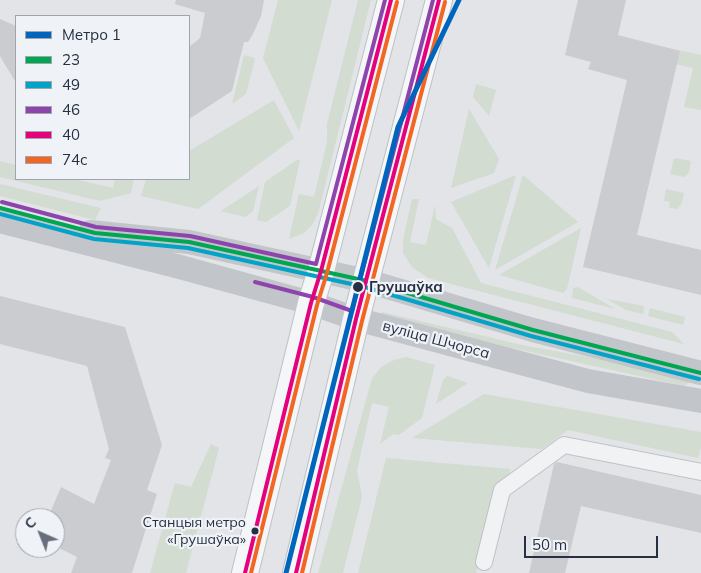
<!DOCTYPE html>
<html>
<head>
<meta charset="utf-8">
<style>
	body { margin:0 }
	#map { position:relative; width:701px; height:573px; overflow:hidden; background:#e2e4e7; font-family:Mulish,sans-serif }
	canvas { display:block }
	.legend { position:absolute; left:15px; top:15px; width:175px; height:165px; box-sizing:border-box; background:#eff2f7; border:1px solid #9fa4af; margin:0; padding:6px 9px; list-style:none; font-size:15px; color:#263043 }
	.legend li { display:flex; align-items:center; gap:10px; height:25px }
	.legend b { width:25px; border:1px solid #9fa4af }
	.north { position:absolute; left:15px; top:508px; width:50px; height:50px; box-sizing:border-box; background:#eff2f7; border:1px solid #9fa4af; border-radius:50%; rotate:316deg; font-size:14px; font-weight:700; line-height:20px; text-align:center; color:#263043 }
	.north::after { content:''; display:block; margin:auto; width:18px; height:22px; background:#686f7c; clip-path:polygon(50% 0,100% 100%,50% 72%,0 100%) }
	.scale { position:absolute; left:524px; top:536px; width:134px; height:22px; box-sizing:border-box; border:2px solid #263043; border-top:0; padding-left:6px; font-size:15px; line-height:18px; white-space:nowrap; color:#263043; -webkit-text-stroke:4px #eff2f7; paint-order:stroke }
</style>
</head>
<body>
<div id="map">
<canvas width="701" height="573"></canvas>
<ul class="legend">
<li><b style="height:6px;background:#0065bd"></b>Метро 1</li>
<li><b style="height:6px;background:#00a651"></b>23</li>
<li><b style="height:6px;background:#02a3c7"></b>49</li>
<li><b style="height:6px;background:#8e44ad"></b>46</li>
<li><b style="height:6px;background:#e5007d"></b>40</li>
<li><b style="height:6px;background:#f26522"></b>74с</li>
</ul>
<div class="north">С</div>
<div class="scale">50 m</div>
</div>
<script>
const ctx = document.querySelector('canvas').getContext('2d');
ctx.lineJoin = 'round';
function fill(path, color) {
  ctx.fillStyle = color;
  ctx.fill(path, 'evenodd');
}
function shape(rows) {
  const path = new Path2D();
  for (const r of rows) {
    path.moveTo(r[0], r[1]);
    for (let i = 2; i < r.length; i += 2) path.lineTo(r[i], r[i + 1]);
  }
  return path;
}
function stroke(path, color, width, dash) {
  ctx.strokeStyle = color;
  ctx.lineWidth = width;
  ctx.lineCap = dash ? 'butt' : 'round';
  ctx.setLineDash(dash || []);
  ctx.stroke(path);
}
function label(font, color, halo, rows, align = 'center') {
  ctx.font = font + ' Mulish,sans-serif';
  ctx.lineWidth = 4.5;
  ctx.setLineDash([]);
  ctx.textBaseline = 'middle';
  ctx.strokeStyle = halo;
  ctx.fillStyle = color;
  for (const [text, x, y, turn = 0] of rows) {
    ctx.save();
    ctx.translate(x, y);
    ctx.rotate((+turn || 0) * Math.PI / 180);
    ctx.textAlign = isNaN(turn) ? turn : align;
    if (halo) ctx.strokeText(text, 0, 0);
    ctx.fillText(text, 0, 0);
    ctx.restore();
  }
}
fill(shape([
	[278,0,332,0,299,131,263,58],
	[358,0,371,0,318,214,312,225,304,233,289,239,299,194,314,197,327,142,327,124],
	[663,47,701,55,701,110,684,107,693,68,660,61],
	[244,55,255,58,246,94,232,104],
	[476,84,496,90,489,116,473,97],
	[274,100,294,138,198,209,141,196,146,179,189,179,189,151],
	[469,109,499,159,494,173,451,188],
	[674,158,691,161,689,173,684,177,670,174],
	[297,160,300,160,290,206,266,222,257,220,265,182],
	[0,161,16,165,16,179,74,179,113,188,115,179,134,179,131,193,100,201,0,177],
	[516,175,489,268,451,202],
	[523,175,578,222,495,270],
	[0,185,0,184,101,208,95,220,0,196],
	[259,186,253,211,245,217,221,211],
	[666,189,684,193,681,205,677,209,669,208,670,202,664,201],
	[412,199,419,199,410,242,426,245,435,205,436,219,452,228,481,283,672,332,684,344,428,278,412,267,403,253,403,240],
	[581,228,567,289,563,293,499,275],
	[578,287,615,309,572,298,573,288],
	[607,299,644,306,643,314,626,310],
	[650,308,685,317,683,325,648,316],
	[382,312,522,345,687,375,691,382,684,386,508,347,381,315],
	[406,357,435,365,422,418,399,435,393,434,380,444,389,407,372,403,357,470,362,497,343,573,318,573,372,378,381,367,394,360],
	[447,376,468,383,436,404,443,380],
	[484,394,701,432,701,447,698,458,568,430,542,449,412,438],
	[211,444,219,448,186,573,150,573,175,483,191,487],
	[386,458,510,469,509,478,498,485,476,573,358,573]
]), '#d2dcd1');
fill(shape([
	[176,0,264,0,261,16,253,34,248,42,244,42,232,91,189,119,189,47,200,38,205,13,175,4],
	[578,0,626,0,618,35,680,51,637,235,701,250,701,295,583,267,627,80,588,69,591,62,565,55],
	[0,19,16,26,16,83,0,56],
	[0,296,125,327,162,445,147,490,157,494,132,573,71,573,77,557,55,546,55,518,48,518,61,487,94,504,111,460,105,458,109,449,87,366,0,344],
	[557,462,701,495,701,533,581,506,565,573,529,573,554,464]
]), '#caccd0');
const street = shape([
	[484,562,502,490,564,445,701,472]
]);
const primary = shape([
	[245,573,311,303,321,271,391,0],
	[296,573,356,319,439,0]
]);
stroke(street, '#c0c2c5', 18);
stroke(primary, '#bdc1c5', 28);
stroke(street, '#f1f2f4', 16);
stroke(shape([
	[0,221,180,267,311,303,356,319,588,381,701,401],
	[90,232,189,242,367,281,533,330,701,373]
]), '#c2c5ca', 24);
stroke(primary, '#f5f6f7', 26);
stroke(shape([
	[0,208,95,233,189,242,367,281,533,330,701,373]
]), '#00a651', 4);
stroke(shape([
	[0,214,94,239,188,248,365,287,531,336,699,379]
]), '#02a3c7', 4);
stroke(shape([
	[2,202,96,227,190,236,316,264,385,0],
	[255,282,313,297,352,311,433,0]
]), '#8e44ad', 4);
stroke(shape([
	[245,573,311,303,321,271,391,0],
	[296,573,356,319,439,0]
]), '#e5007d', 4);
stroke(shape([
	[251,573,317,305,327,273,397,2],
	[302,573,362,321,445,2]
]), '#f26522', 4);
stroke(shape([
	[286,573,398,127,459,0]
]), '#0065bd', 5);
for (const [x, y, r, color] of [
	[358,287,6,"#263043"],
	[255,531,4.5,"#263043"]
]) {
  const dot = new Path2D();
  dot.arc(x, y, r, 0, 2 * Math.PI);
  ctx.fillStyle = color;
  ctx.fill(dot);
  stroke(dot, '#eff2f7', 2);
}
label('14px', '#263043', '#eff2f7', [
	["Станцыя метро",246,523],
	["«Грушаўка»",246,540]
], 'right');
label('bold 15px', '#263043', '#eff2f7', [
	["Грушаўка",369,287]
], 'left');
label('15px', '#263043', '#eff2f7', [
	["вуліца Шчорса",436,340,15]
]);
</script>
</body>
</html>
